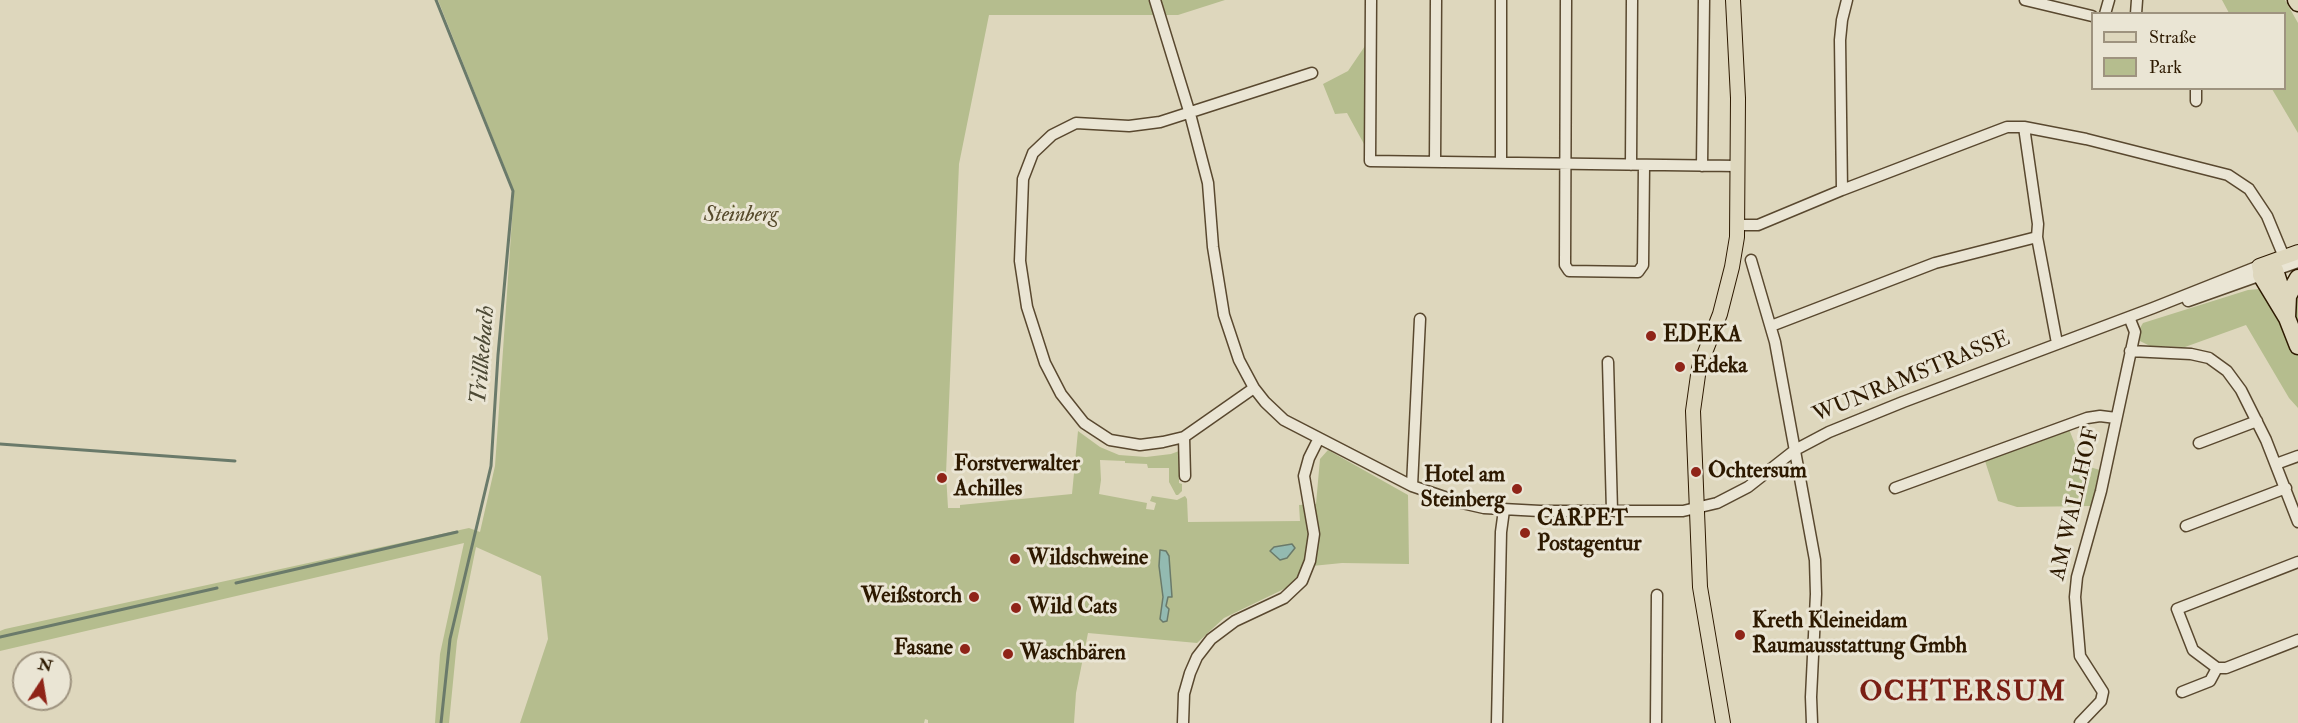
<!DOCTYPE html>
<html>
<head>
<meta charset="utf-8">
<style>
	body { margin:0 }
	#map { position:relative; width:2298px; height:723px; overflow:hidden; background:#ded7bd; font-family:"IM FELL Double Pica",serif }
	canvas { display:block }
	.legend { position:absolute; left:2091px; top:12px; width:195px; height:78px; box-sizing:border-box; background:#eae5d4; border:2px solid #9e937f; margin:0; padding:8px 10px; list-style:none; font-size:18px; color:#2d1900 }
	.legend li { display:flex; align-items:center; gap:12px; height:30px }
	.legend b { width:30px; border:2px solid #9e937f }
	.north { position:absolute; left:12px; top:651px; width:60px; height:60px; box-sizing:border-box; background:#eae5d4; border:2px solid #9e937f; border-radius:50%; rotate:12deg; font-size:16px; font-weight:700; line-height:24px; text-align:center; color:#2d1900 }
	.north::after { content:''; display:block; margin:auto; width:21px; height:27px; background:#8f2418; clip-path:polygon(50% 0,100% 100%,50% 72%,0 100%) }
</style>
</head>
<body>
<div id="map">
<canvas width="2298" height="723"></canvas>
<ul class="legend">
<li><b style="height:8px;background:#ded7bd"></b>Straße</li>
<li><b style="height:16px;background:#b5bd8e"></b>Park</li>
</ul>
<div class="north">N</div>
</div>
<script>
const ctx = document.querySelector('canvas').getContext('2d');
ctx.lineJoin = 'round';
function fill(path, color) {
  ctx.fillStyle = color;
  ctx.fill(path, 'evenodd');
}
function shape(rows) {
  const path = new Path2D();
  for (const r of rows) {
    path.moveTo(r[0], r[1]);
    for (let i = 2; i < r.length; i += 2) path.lineTo(r[i], r[i + 1]);
  }
  return path;
}
function stroke(path, color, width, dash) {
  ctx.strokeStyle = color;
  ctx.lineWidth = width;
  ctx.lineCap = dash ? 'butt' : 'round';
  ctx.setLineDash(dash || []);
  ctx.stroke(path);
}
function label(font, color, halo, rows, align = 'center') {
  ctx.font = font + ' "IM FELL Double Pica",serif';
  ctx.lineWidth = 6;
  ctx.setLineDash([]);
  ctx.textBaseline = 'middle';
  ctx.strokeStyle = halo;
  ctx.fillStyle = color;
  for (const [text, x, y, turn = 0] of rows) {
    ctx.save();
    ctx.translate(x, y);
    ctx.rotate((+turn || 0) * Math.PI / 180);
    ctx.textAlign = isNaN(turn) ? turn : align;
    if (halo) ctx.strokeText(text, 0, 0);
    ctx.fillText(text, 0, 0);
    ctx.restore();
  }
}
fill(shape([
	[438,0,1225,0,1178,15,989,15,959,164,946,474,948,508,960,508,960,505,1072,494,1078,431,1100,447,1119,455,1146,457,1171,454,1179,451,1179,483,1182,484,1182,491,1178,495,1176,495,1169,482,1169,468,1148,468,1147,464,1125,463,1125,461,1100,460,1101,480,1099,494,1147,503,1146,509,1154,510,1156,503,1150,501,1152,496,1177,500,1185,496,1187,499,1188,522,1300,521,1299,505,1316,504,1320,459,1328,450,1408,495,1409,564,1342,563,1312,566,1286,588,1224,618,1197,643,1088,633,1076,693,1074,723,928,723,928,720,925,719,924,723,520,723,548,639,541,576,476,547,457,641,449,723,435,723,440,654,464,543,0,651,0,631,5,629,469,528,480,532,495,466,514,191],
	[2222,0,2285,0,2298,23,2298,133,2272,89,2284,88,2284,14,2229,13],
	[1365,46,1364,144,1347,113,1335,114,1323,84,1348,71],
	[2298,285,2298,408,2289,398,2246,325,2185,347,2150,346,2140,341,2140,328,2143,323,2248,290,2259,289,2268,297],
	[2069,429,2083,465,2100,470,2091,506,2017,507,1998,501,1985,461]
]), '#b5bd8e');
const water = shape([
	[1292,544,1295,548,1287,558,1280,560,1270,551,1274,547,1292,544],
	[1160,550,1166,551,1169,556,1172,597,1168,597,1166,606,1169,609,1167,621,1163,622,1160,619,1163,597,1159,566,1160,550]
]);
fill(water, '#93bab1');
stroke(water, '#6a7a6a', 1.5);
stroke(shape([
	[436,0,513,191,498,355,491,466,450,639,441,723],
	[0,444,235,461],
	[236,583,457,532],
	[0,637,217,588]
]), '#6a7a6a', 3);
const minor = shape([
	[1155,0,1190,114,1208,183,1213,247,1224,315,1239,360,1254,388,1265,402,1284,420,1412,486,1462,503,1484,508,1540,511,1683,511,1717,503,1748,487,1795,450,1829,432,1903,402,2153,308,2259,266],
	[1371,0,1370,161,1738,166],
	[1501,0,1501,163],
	[1566,0,1565,265,1569,271,1638,272,1643,265,1644,166],
	[2025,0,2092,16],
	[2105,14,2109,0],
	[2136,14,2137,0],
	[2196,101,2196,88],
	[2024,127,2038,224,2037,237,2057,343],
	[1435,162,1436,0],
	[1631,165,1632,0],
	[1702,166,1704,0],
	[1842,190,1840,40,1842,20,1847,0],
	[1738,225,1758,225,1842,190,2007,127,2024,127,2086,139,2228,175,2249,189,2267,216,2284,257],
	[1751,260,1775,342,1815,560,1816,594,1811,697,1812,723],
	[2188,301,2298,262],
	[1771,326,1935,263,2037,237],
	[2130,351,2191,354,2209,358,2227,371,2241,390,2266,440,2298,522],
	[1608,362,1612,511],
	[1254,388,1184,437,1163,442,1140,445,1110,440,1084,423,1061,394,1045,363,1027,307,1020,261,1023,179,1033,153,1052,135,1076,123,1129,126,1160,122,1312,73],
	[1184,437,1185,476],
	[2199,443,2257,421],
	[2276,464,2298,456],
	[1412,486,1420,319],
	[1895,488,2087,418,2100,416,2116,418],
	[2186,526,2286,488],
	[2298,562,2177,609,2193,650,2217,668,2226,668,2298,640],
	[2182,692,2210,681,2217,668],
	[1183,723,1184,694,1190,673,1197,657,1211,639,1235,621,1284,598,1302,581,1310,561,1314,534,1304,476,1309,458,1319,438],
	[1497,723,1501,532,1504,510],
	[1656,723,1657,595],
	[2080,723,2101,701,2103,692,2080,656,2075,597,2077,577,2101,491,2135,332,2129,317]
]);
const major = shape([
	[2261,275,2259,266,2298,252],
	[1723,723,1700,587,1693,411,1699,368,1720,314,1732,267,1737,237,1738,98,1733,0]
]);
const highway = shape([
	[2296,0,2298,3],
	[2275,270,2286,305],
	[2261,275,2287,318,2298,346],
	[2287,318,2288,296,2298,278]
]);
stroke(minor, '#59482f', 13);
stroke(major, '#2d1900', 16);
stroke(highway, '#2d1900', 19);
stroke(minor, '#eae5d4', 10);
stroke(major, '#ded7bd', 14);
stroke(highway, '#ded7bd', 16);
for (const [x, y, r, color] of [
	[1651,336,6,"#8f2418"],
	[1680,367,6,"#8f2418"],
	[1696,472,6,"#8f2418"],
	[942,478,6,"#8f2418"],
	[1517,489,6,"#8f2418"],
	[1525,533,6,"#8f2418"],
	[1015,559,6,"#8f2418"],
	[974,597,6,"#8f2418"],
	[1016,608,6,"#8f2418"],
	[1740,635,6,"#8f2418"],
	[965,649,6,"#8f2418"],
	[1008,654,6,"#8f2418"]
]) {
  const dot = new Path2D();
  dot.arc(x, y, r, 0, 2 * Math.PI);
  ctx.fillStyle = color;
  ctx.fill(dot);
  stroke(dot, '#eae5d4', 2);
}
label('italic 22px', '#564a2b', '#eae5d4', [
	["Steinberg",741,216]
]);
label('bold 22px', '#2d1900', '#eae5d4', [
	["EDEKA",1663,336],
	["Edeka",1692,367],
	["Forstverwalter",954,465],
	["Achilles",954,490],
	["Ochtersum",1708,472],
	["Hotel am",1505,476,"right"],
	["Steinberg",1505,501,"right"],
	["CARPET",1537,520],
	["Postagentur",1537,545],
	["Wildschweine",1027,559],
	["Weißstorch",962,597,"right"],
	["Wild Cats",1028,608],
	["Kreth Kleineidam",1752,622],
	["Raumausstattung Gmbh",1752,647],
	["Fasane",953,649,"right"],
	["Waschbären",1020,654]
], 'left');
label('22px', '#2d1900', '#eae5d4', [
	["WUNRAMSTRASSE",1912,378,-22],
	["AM WALLHOF",2076,504,-77]
]);
label('italic 24px', '#4c4935', '#eae5d4', [
	["Trillkebach",484,355,-85]
]);
ctx.letterSpacing = '1.5px';
label('bold 28px', '#7a1f14', '#eae5d4', [
	["OCHTERSUM",1963,694]
]);
ctx.letterSpacing = '0px';
</script>
</body>
</html>
